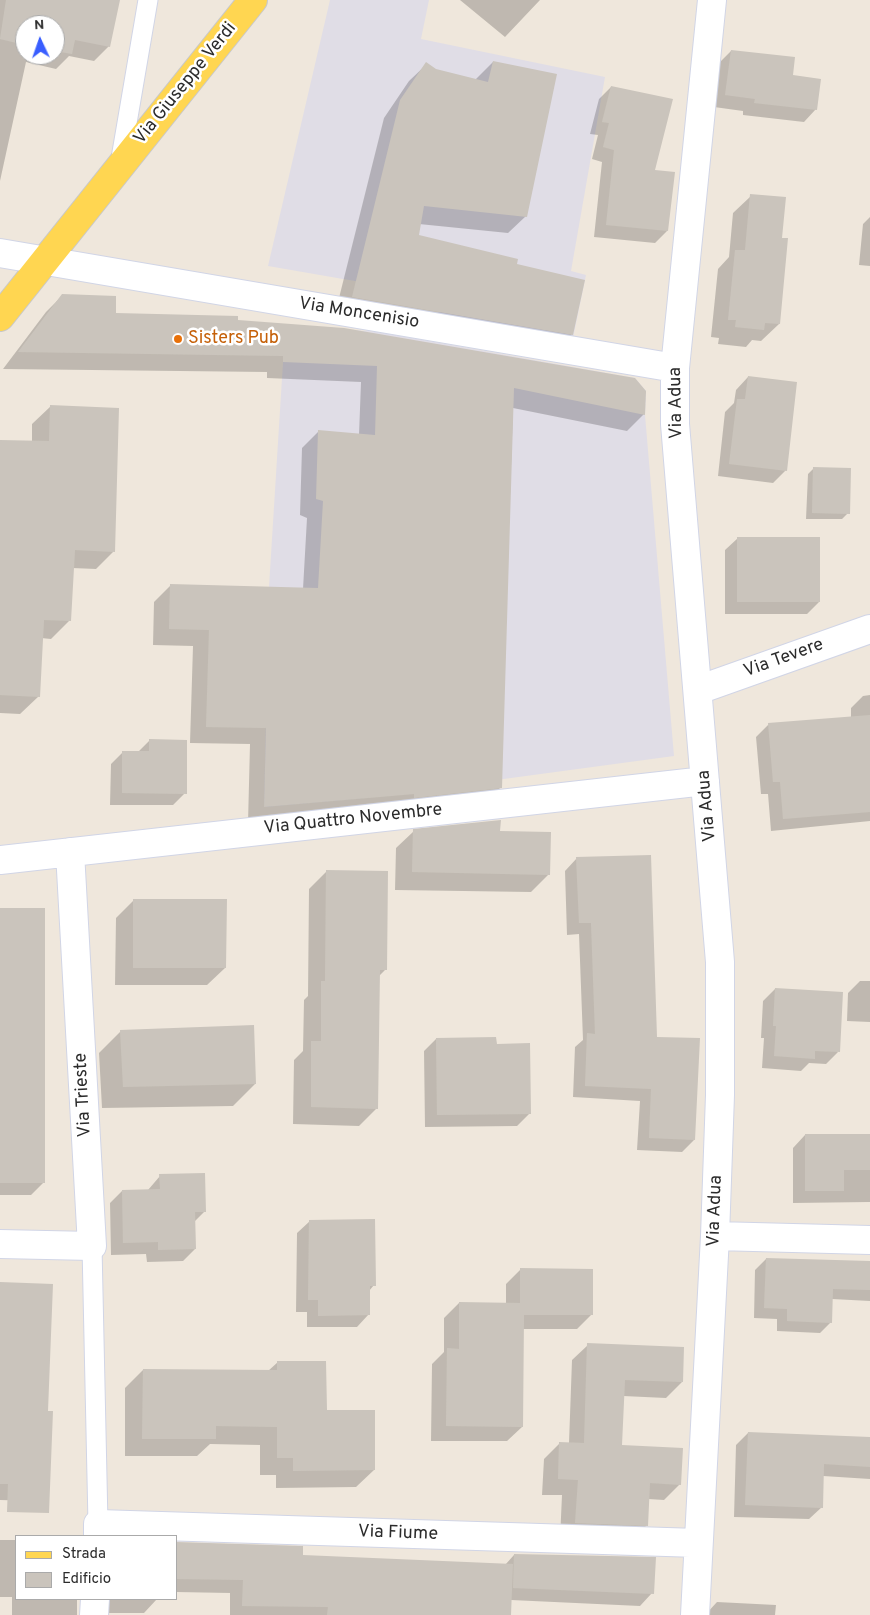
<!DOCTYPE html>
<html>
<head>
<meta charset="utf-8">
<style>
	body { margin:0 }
	#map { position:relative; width:870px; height:1615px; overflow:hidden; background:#efe7dc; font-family:Overpass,sans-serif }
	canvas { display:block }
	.legend { position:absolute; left:15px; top:1535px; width:162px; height:65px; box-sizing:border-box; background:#fff; border:1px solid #aaa; margin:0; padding:6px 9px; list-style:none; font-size:15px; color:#2b2b2b }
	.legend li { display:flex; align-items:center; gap:10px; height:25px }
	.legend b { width:25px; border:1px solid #aaa }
	.north { position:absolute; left:15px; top:15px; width:50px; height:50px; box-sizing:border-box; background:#fff; border:1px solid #aaa; border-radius:50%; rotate:357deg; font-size:14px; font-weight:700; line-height:20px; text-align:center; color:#2b2b2b }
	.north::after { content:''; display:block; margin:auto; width:18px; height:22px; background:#395eff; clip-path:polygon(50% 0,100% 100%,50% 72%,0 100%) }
</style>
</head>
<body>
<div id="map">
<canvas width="870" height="1615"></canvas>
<ul class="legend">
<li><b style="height:6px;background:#ffd651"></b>Strada</li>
<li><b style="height:14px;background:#cac4bc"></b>Edificio</li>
</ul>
<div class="north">N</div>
</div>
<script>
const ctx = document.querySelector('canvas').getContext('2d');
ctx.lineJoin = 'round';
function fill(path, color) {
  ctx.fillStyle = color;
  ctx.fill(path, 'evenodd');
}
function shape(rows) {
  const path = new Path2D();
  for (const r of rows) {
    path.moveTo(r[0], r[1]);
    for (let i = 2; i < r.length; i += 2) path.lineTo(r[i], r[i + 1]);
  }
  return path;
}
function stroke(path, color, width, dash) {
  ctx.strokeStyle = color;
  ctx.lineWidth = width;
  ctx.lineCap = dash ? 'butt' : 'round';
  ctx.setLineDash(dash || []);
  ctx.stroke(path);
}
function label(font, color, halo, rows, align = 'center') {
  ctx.font = font + ' Overpass,sans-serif';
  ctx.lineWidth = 5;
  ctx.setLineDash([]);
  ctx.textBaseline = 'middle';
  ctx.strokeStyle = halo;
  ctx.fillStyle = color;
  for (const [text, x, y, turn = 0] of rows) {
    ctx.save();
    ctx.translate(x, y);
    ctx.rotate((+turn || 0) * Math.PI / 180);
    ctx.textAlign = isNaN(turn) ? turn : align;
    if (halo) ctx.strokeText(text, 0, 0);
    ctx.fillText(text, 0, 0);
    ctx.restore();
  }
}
fill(shape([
	[330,0,429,0,421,39,605,77,571,271,586,275,573,338,523,332,438,313,441,296,268,266],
	[283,324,378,332,635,378,646,391,645,415,674,756,363,798,264,807,269,587,283,362]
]), '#e0dde6');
fill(shape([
	[0,0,118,0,109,46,94,61,69,56,56,69,26,62,0,181],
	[25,25,55,25,55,55,25,55],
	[460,0,540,0,505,37],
	[731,51,791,77,816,109,804,122,743,115,743,111,714,107,719,63],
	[493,62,526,216,508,233,419,224,417,236,515,265,572,334,555,351,335,314,384,118,409,81,427,64,435,70,475,80],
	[611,87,654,171,673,173,667,231,655,243,594,237,602,162,592,159,598,135,590,134,599,99],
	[751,196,779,324,761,341,752,340,746,347,718,344,719,338,711,337,718,269,729,257,733,213],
	[870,217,870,266,859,265,863,224],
	[63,295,114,314,237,321,644,414,627,431,513,408,500,788,484,804,248,823,250,744,190,743,193,646,153,645,154,602,170,586,303,589,307,518,300,515,302,448,319,431,359,435,361,382,267,378,267,372,3,369,46,312],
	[748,377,786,470,773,483,718,476,725,412,734,403,736,390],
	[51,406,114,551,96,569,72,568,69,621,51,639,41,638,39,696,20,714,0,713,0,441,32,442,32,424],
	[814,468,848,513,842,519,806,519,808,474],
	[738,538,819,602,807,614,725,614,725,550],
	[870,695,870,821,771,831,768,794,761,794,756,737,769,724,851,718,851,708,863,696],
	[150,740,185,793,173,805,110,805,111,764,123,752,138,752],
	[414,831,549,874,531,892,395,890,396,848],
	[577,858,656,1038,694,1140,682,1152,637,1150,640,1101,573,1097,575,1047,583,1040,579,934,567,935,565,871],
	[327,871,385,970,379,976,377,1108,359,1126,293,1124,294,1060,303,1051,304,1000,308,996,309,889],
	[133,901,225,968,207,985,115,985,116,918],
	[0,909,44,1182,31,1195,0,1195],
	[860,981,870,981,870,1022,847,1021,848,993],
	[775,989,838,1052,826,1064,809,1063,801,1071,762,1068,764,1038,761,1038,763,1001],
	[121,1031,255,1084,233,1106,102,1108,99,1053],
	[436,1039,495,1045,530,1113,517,1126,425,1127,424,1051],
	[805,1135,870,1135,870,1202,793,1203,793,1148],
	[160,1176,205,1211,194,1222,195,1249,183,1261,147,1262,146,1254,111,1255,110,1203,122,1191,148,1190],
	[310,1221,374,1285,369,1291,369,1314,357,1327,307,1327,307,1312,296,1312,297,1233],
	[766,1259,870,1262,870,1301,832,1299,831,1322,820,1333,777,1331,777,1319,754,1318,755,1270],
	[521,1269,592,1314,577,1329,523,1329,522,1427,507,1441,431,1441,432,1364,444,1352,444,1318,459,1303,506,1304,506,1284],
	[0,1283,34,1501,0,1500],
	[588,1345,682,1382,666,1398,623,1396,621,1446,680,1484,664,1500,648,1499,647,1525,631,1541,560,1539,562,1495,542,1495,544,1459,560,1443,569,1443,572,1360],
	[278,1362,326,1411,374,1470,356,1487,276,1488,276,1475,260,1475,260,1445,210,1444,197,1456,125,1456,125,1388,143,1370,268,1371],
	[748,1433,870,1439,870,1479,823,1476,822,1507,809,1519,734,1517,736,1445],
	[0,1540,16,1540,16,1599,77,1599,77,1615,12,1615,12,1597,0,1597],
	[176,1543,302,1556,505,1565,514,1555,652,1593,640,1606,511,1600,510,1615,230,1615,230,1593,176,1592],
	[89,1599,157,1599,144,1613,97,1613],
	[717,1602,776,1605,775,1615,705,1615]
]), '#0003');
fill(shape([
	[6,0,120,0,110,47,75,40,72,54,55,51,55,25,25,25,25,45,0,39],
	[731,50,795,57,793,75,821,79,817,110,754,103,755,99,725,95],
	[493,61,557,74,527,217,424,206,419,235,518,259,517,264,585,280,573,335,352,297,400,100,426,62,436,69,488,82],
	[611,86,673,99,655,170,675,172,668,231,606,225,614,150,603,147,609,123,602,122],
	[750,194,786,197,782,238,788,238,780,324,765,323,764,330,735,327,736,320,728,320,735,250,745,250],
	[62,294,116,296,116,313,238,316,238,320,344,328,635,378,646,391,645,415,514,388,502,788,414,798,414,794,264,807,266,728,206,727,209,630,169,629,170,584,318,588,323,501,316,499,318,430,375,435,377,366,283,362,283,356,18,352],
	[748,376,797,382,787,471,729,464,737,399,745,399],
	[50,405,119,408,115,552,75,550,71,621,44,620,40,697,0,695,0,440,49,441],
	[813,467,851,468,850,514,812,513],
	[737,537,820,537,820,602,737,602],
	[870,715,870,812,783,819,780,782,773,782,768,723],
	[149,739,187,740,187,794,122,793,122,751,149,751],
	[501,820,500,831,551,832,550,875,412,872,413,829],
	[651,855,657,1037,700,1038,695,1140,649,1138,651,1089,585,1086,587,1033,595,1034,591,923,579,923,576,857],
	[326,870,388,871,387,970,380,970,378,1109,311,1107,311,1041,321,1041,321,981,325,981],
	[133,899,227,899,226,968,133,968],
	[0,908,45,908,45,1183,0,1183],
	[775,988,843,992,840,1052,815,1051,815,1059,774,1056,776,1026,773,1026],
	[254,1025,256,1084,123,1087,120,1030],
	[496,1037,497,1044,530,1043,531,1114,437,1115,436,1038],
	[805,1134,870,1134,870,1170,844,1170,844,1191,805,1191],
	[205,1173,206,1212,195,1212,196,1249,158,1250,158,1242,123,1243,122,1190,160,1189,159,1174],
	[375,1219,376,1286,370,1286,370,1315,318,1316,318,1300,308,1300,309,1220],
	[766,1258,870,1261,870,1290,833,1289,832,1323,787,1321,787,1309,764,1308],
	[520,1268,593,1269,593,1315,524,1315,523,1427,446,1426,447,1348,459,1349,459,1302,520,1303],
	[0,1282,53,1284,48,1411,53,1411,49,1513,7,1512,8,1484,0,1484],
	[587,1343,684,1347,683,1382,625,1380,622,1445,683,1448,681,1485,650,1483,648,1526,575,1523,578,1480,558,1479,559,1442,584,1443],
	[277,1361,326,1361,327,1410,375,1410,375,1470,293,1471,293,1458,277,1458,277,1427,216,1426,216,1439,142,1439,143,1369,277,1370],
	[748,1432,870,1437,870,1467,824,1464,823,1508,745,1505],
	[176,1542,303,1546,303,1555,513,1564,511,1615,327,1615,328,1607,242,1606,243,1580,176,1579],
	[514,1554,656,1557,654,1594,513,1588]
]), '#cac4bc');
const service = shape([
	[120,164,148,0],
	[92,1246,98,1524]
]);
const minor = shape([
	[0,253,675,368],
	[698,690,870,629],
	[0,860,705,781],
	[715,1236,870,1240],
	[0,1244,92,1246,70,852],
	[98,1536,98,1524,698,1543],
	[94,1615,95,1599],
	[695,1615,715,1236,720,1095,720,962,675,424,675,368,712,0]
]);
const primary = shape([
	[0,317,253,0]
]);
stroke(service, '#d1d5e6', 21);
stroke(minor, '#d1d5e6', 30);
stroke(primary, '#c8c8c8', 30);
stroke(service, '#fff', 19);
stroke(minor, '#fff', 28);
stroke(primary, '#ffd651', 28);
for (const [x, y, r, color] of [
	[178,339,5,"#e8710a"]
]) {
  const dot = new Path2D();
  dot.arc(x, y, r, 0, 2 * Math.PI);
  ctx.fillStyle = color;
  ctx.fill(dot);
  stroke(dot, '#fff', 2);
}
label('18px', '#2b2b2b', '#fff', [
	["Via Giuseppe Verdi",186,84,-51],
	["Via Moncenisio",359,314,9],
	["Via Adua",677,403,-91],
	["Via Tevere",784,659,-20],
	["Via Adua",708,806,-95],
	["Via Quattro Novembre",353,820,-6],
	["Via Trieste",84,1095,-93],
	["Via Adua",716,1211,-88],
	["Via Fiume",398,1534,2]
]);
label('18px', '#c56008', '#fff', [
	["Sisters Pub",188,339]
], 'left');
</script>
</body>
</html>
